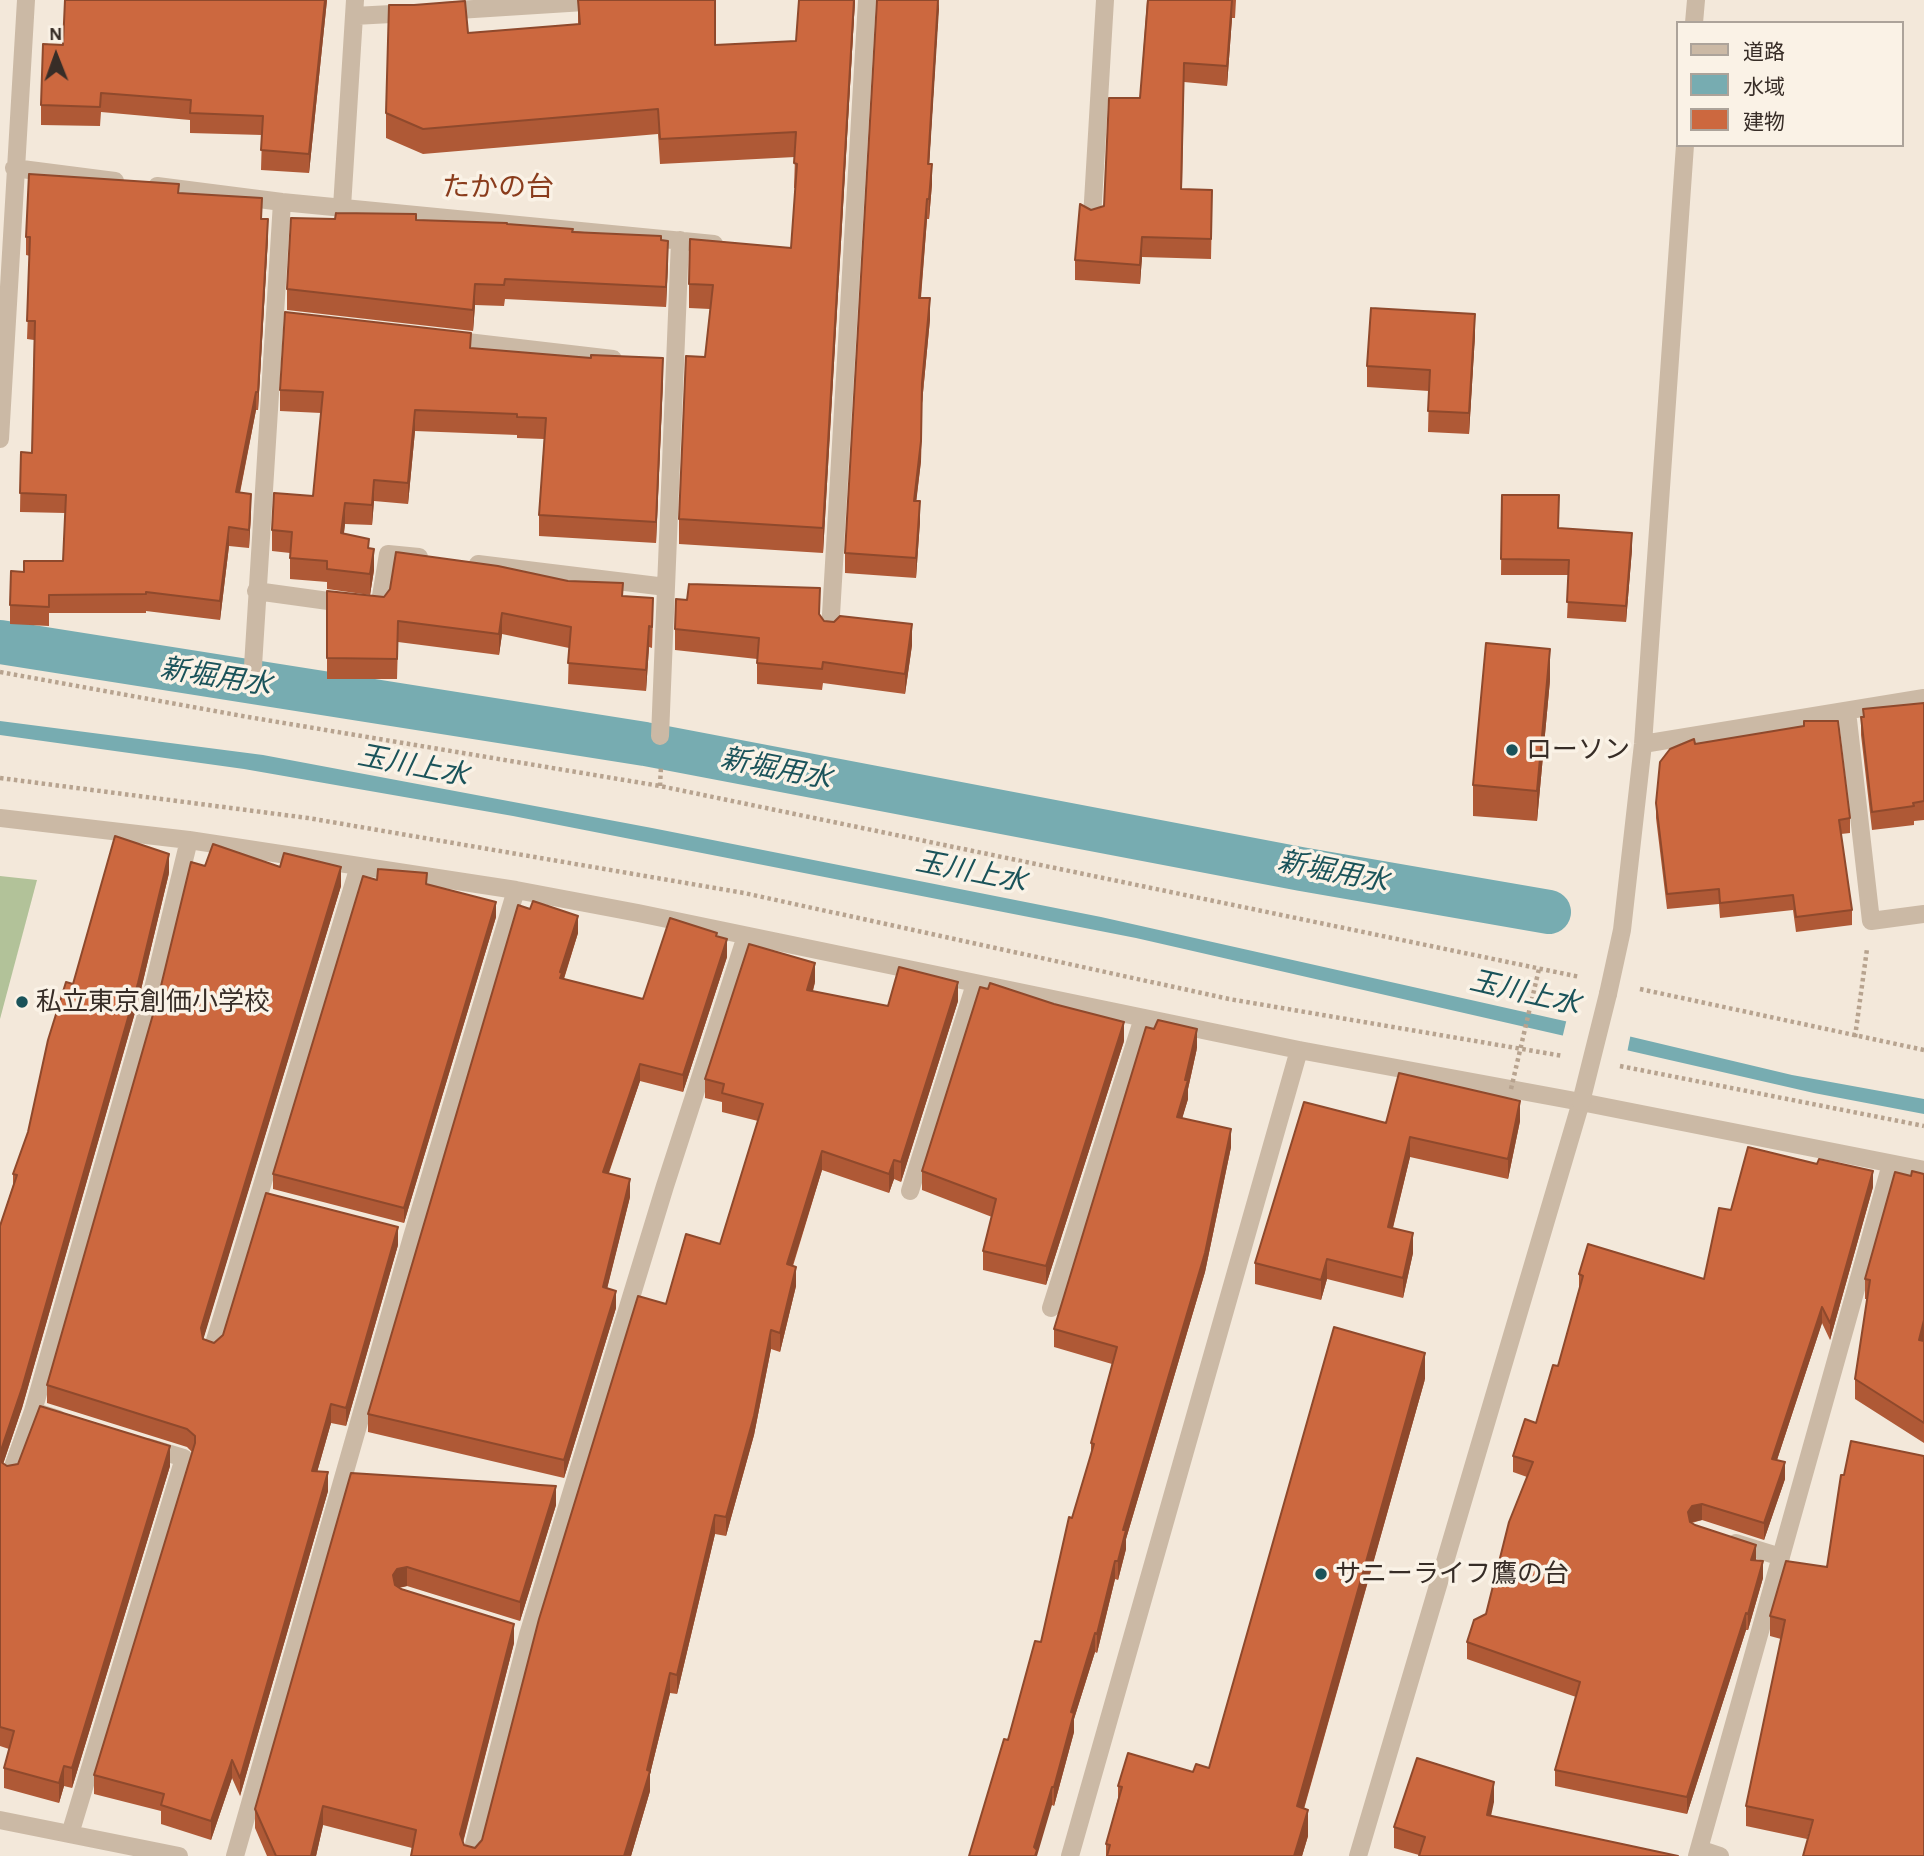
<!DOCTYPE html>
<html>
<head>
<meta charset="utf-8">
<style>
	body { margin:0 }
	#map { position:relative; width:1924px; height:1856px; overflow:hidden; background:#f3e8da; font-family:"Alegreya Sans","Noto Sans JP",sans-serif }
	canvas { display:block }
	.legend { position:absolute; left:1676px; top:21px; width:228px; height:126px; box-sizing:border-box; background:#faf2e6; border:2px solid #aca39a; margin:0; padding:9px 12px; list-style:none; font-size:21px; color:#372d27 }
	.legend li { display:flex; align-items:center; gap:14px; height:35px }
	.legend b { width:35px; border:2px solid #aca39a }
	.north { position:absolute; left:21px; top:21px; width:70px; height:70px; -webkit-text-stroke:5px #faf2e6; paint-order:stroke; rotate:359deg; font-size:19px; font-weight:700; line-height:28px; text-align:center; color:#372d27 }
	.north::after { content:''; display:block; margin:auto; width:24px; height:32px; background:#372d27; clip-path:polygon(50% 0,100% 100%,50% 72%,0 100%) }
</style>
</head>
<body>
<div id="map">
<canvas width="1924" height="1856"></canvas>
<ul class="legend">
<li><b style="height:9px;background:#cbb9a5"></b>道路</li>
<li><b style="height:19px;background:#77acb1"></b>水域</li>
<li><b style="height:19px;background:#cc683f"></b>建物</li>
</ul>
<div class="north">N</div>
</div>
<script>
const ctx = document.querySelector('canvas').getContext('2d');
ctx.lineJoin = 'round';
function fill(path, color) {
  ctx.fillStyle = color;
  ctx.fill(path, 'evenodd');
}
function shape(rows) {
  const path = new Path2D();
  for (const r of rows) {
    path.moveTo(r[0], r[1]);
    for (let i = 2; i < r.length; i += 2) path.lineTo(r[i], r[i + 1]);
  }
  return path;
}
function stroke(path, color, width, dash) {
  ctx.strokeStyle = color;
  ctx.lineWidth = width;
  ctx.lineCap = dash ? 'butt' : 'round';
  ctx.setLineDash(dash || []);
  ctx.stroke(path);
}
function label(font, color, halo, rows, align = 'center') {
  ctx.font = font + ' "Alegreya Sans","Noto Sans JP",sans-serif';
  ctx.lineWidth = 7;
  ctx.setLineDash([]);
  ctx.textBaseline = 'middle';
  ctx.strokeStyle = halo;
  ctx.fillStyle = color;
  for (const [text, x, y, turn = 0] of rows) {
    ctx.save();
    ctx.translate(x, y);
    ctx.rotate((+turn || 0) * Math.PI / 180);
    ctx.textAlign = isNaN(turn) ? turn : align;
    if (halo) ctx.strokeText(text, 0, 0);
    ctx.fillText(text, 0, 0);
    ctx.restore();
  }
}
fill(shape([
	[0,876,37,880,0,1019]
]), '#b2c299');
fill(shape([
	[0,721,263,755,652,828,1101,917,1569,1022,1792,1075,1924,1099,1924,1114,1814,1093,1136,938,513,816,244,769,0,735]
]), '#77acb1');
fill(shape([
	[1567,1018,1631,1033,1627,1053,1562,1039]
]), '#f3e8da');
stroke(shape([
	[0,642,645,744,1301,869,1549,912]
]), '#77acb1', 44);
stroke(shape([
	[0,672,248,717,660,786,1580,977],
	[0,778,308,818,744,893,1229,999,1563,1056],
	[660,786,661,766],
	[1640,989,1924,1050],
	[1855,1037,1867,949],
	[1620,1066,1924,1126]
]), '#b7a38f', 4.5, [3.5, 3.5]);
stroke(shape([
	[442,11,616,0],
	[354,16,410,13],
	[1694,23,1696,0],
	[14,168,115,181],
	[157,186,282,202,714,244],
	[342,207,355,0],
	[1092,218,1105,0],
	[450,340,613,359],
	[0,439,26,0],
	[478,564,666,587],
	[256,591,379,608,388,554,419,557],
	[830,632,867,0],
	[252,682,282,202],
	[1847,711,1871,921,1924,914],
	[660,736,680,240],
	[1643,744,1924,698],
	[0,818,189,840,516,890,638,913,1299,1050,1581,1102,1924,1170],
	[1608,994,1622,930,1643,744,1685,145],
	[910,1191,975,984],
	[1051,1308,1143,1018],
	[212,1350,359,866],
	[58,1419,33,1411,149,1005,189,840],
	[10,1475,33,1411],
	[1736,1543,1781,1557],
	[0,1820,179,1856],
	[70,1834,184,1458,148,1447],
	[1699,1849,1720,1856],
	[235,1856,412,1237,516,890],
	[471,1856,528,1635,665,1186,746,936],
	[1070,1856,1299,1050],
	[1358,1856,1581,1102],
	[1697,1856,1891,1164]
]), '#cbb9a5', 18);
stroke(shape([
	[1511,1089,1539,969]
]), '#b7a38f', 4.5, [3.5, 3.5]);
stroke(shape([
	[1581,1102,1608,994]
]), '#cbb9a5', 18);
fill(shape([
	[327,0,309,173,261,170,262,135,190,133,190,120,101,112,100,126,41,125,41,105],
	[578,0,715,45,796,41,855,0,823,553,679,544,679,519,705,357,710,309,689,308,689,284,791,248,795,188,794,188,795,157,660,164,658,134,423,154,386,138,386,113,468,33,578,24],
	[939,0,929,164,932,184,929,219,927,219,921,298,930,319,922,403,921,461,916,501,920,521,916,578,845,573,845,553],
	[1147,0,1236,0,1235,18,1232,18,1227,86,1184,82,1182,189,1212,209,1211,259,1142,257,1140,284,1075,280,1075,260,1091,210,1104,206,1140,98],
	[179,193,262,219,268,238,258,410,256,410,240,493,251,512,249,548,229,546,220,620,146,611,146,613,49,613,49,626,10,624,10,605,24,572,63,561,65,513,20,512,21,452,32,453,34,340,27,339,30,256,26,255,26,237],
	[416,220,507,224,661,240,668,261,666,307,505,299,504,306,475,305,473,331,287,310,287,289],
	[1475,335,1469,434,1428,432,1429,391,1367,387,1367,366],
	[471,348,663,379,656,543,539,536,539,515,544,439,517,438,517,435,415,431,408,504,374,501,372,525,345,524,344,533,369,548,374,570,370,595,327,589,327,582,290,579,290,553,272,551,272,530,313,496,321,413,280,411,280,390],
	[1502,495,1559,528,1632,549,1626,622,1567,618,1569,575,1501,575],
	[327,591,384,597,623,596,653,618,652,648,649,647,646,691,568,684,569,648,502,634,499,655,398,642,397,679,327,679],
	[820,615,824,621,912,645,905,694,823,683,822,690,757,684,757,659,675,650,675,629],
	[1550,680,1537,821,1473,816,1473,785],
	[1924,703,1924,820,1914,821,1914,825,1872,830,1861,735,1861,717,1863,717,1863,709],
	[1656,803,1850,818,1850,833,1841,834,1852,910,1852,925,1796,932,1793,910,1720,918,1719,904,1667,909,1656,818],
	[205,866,280,867,341,886,203,1339,214,1343,398,1245,346,1426,331,1423,317,1472,328,1491,240,1796,232,1778,211,1840,161,1824,161,1811,94,1794,94,1775,192,1452,187,1447,47,1403,47,1385],
	[169,873,138,1002,22,1408,3,1464,7,1466,170,1466,72,1788,64,1786,59,1803,4,1788,4,1768,9,1749,0,1746,0,1226,13,1185,13,1174,28,1132,73,984],
	[377,880,427,885,496,917,404,1223,273,1189,273,1174],
	[530,909,578,933,564,979,643,999,717,936,727,957,683,1092,640,1081,609,1173,630,1197,607,1288,616,1308,564,1478,368,1432,368,1414],
	[815,982,813,991,888,1006,958,1001,901,1182,894,1179,889,1193,822,1170,793,1266,796,1286,780,1352,771,1349,754,1435,726,1536,715,1534,677,1694,670,1693,650,1774,650,1791,631,1856,411,1856,412,1848,323,1825,316,1856,267,1856,255,1828,255,1809,351,1473,556,1505,520,1621,407,1586,399,1588,514,1643,463,1843,464,1845,475,1848,482,1840,666,1304,720,1244,758,1121,722,1112,722,1102,705,1098,705,1079],
	[1124,1041,1046,1285,983,1270,983,1251,992,1217,922,1190,922,1171],
	[1197,1048,1188,1089,1188,1099,1182,1118,1231,1147,1205,1272,1126,1539,1126,1549,1118,1580,1115,1579,1097,1653,1095,1652,1074,1719,1074,1732,1054,1806,1052,1805,1008,1740,1041,1642,1072,1518,1091,1457,1091,1443,1112,1364,1054,1347,1054,1329],
	[1520,1121,1508,1179,1410,1157,1393,1228,1413,1253,1403,1298,1327,1279,1321,1300,1255,1284,1255,1263,1386,1123],
	[1924,1174,1924,1443,1855,1399,1855,1379,1868,1299,1865,1299,1865,1279,1911,1176],
	[1873,1187,1830,1340,1822,1323,1777,1460,1785,1479,1764,1540,1702,1520,1692,1523,1756,1560,1763,1578,1748,1630,1746,1630,1687,1814,1555,1786,1555,1770,1576,1697,1467,1659,1467,1642,1486,1614,1527,1477,1513,1472,1513,1456,1536,1423,1558,1366,1579,1291,1579,1274,1704,1279,1731,1210],
	[1425,1379,1304,1809,1308,1836,1302,1856,1106,1856,1106,1844,1118,1799,1118,1786,1193,1772,1209,1768],
	[1924,1456,1807,1839,1746,1826,1746,1806,1781,1639,1770,1636,1770,1616,1827,1567,1844,1475],
	[1494,1802,1419,1855,1394,1848,1394,1827]
]), '#af5936');
fill(shape([
	[325,0,327,0,309,173,309,154],
	[854,0,855,0,823,553,823,528],
	[938,0,939,9,928,184,928,164],
	[1232,0,1232,18,1227,86,1227,66],
	[932,164,932,184,929,219,929,199],
	[927,199,927,219,919,318,919,298],
	[268,219,268,238,258,410,258,392],
	[1142,237,1142,257,1140,284,1140,265],
	[668,241,668,261,666,307,666,287],
	[475,284,475,305,473,331,473,310],
	[930,298,930,319,922,403,921,461,914,521,914,501],
	[1475,314,1475,335,1469,434,1469,413],
	[663,358,663,379,656,543,656,522],
	[256,392,256,410,236,511,236,492],
	[415,410,415,431,408,504,408,483],
	[374,480,374,501,372,525,372,505],
	[251,494,251,512,249,548,249,530],
	[920,501,920,521,916,578,916,558],
	[345,503,345,524,341,554,341,533],
	[229,527,229,546,220,620,220,601],
	[1632,533,1632,549,1626,622,1626,606],
	[374,549,374,570,370,595,370,574],
	[502,613,502,634,499,655,499,634],
	[912,624,912,645,905,694,905,674],
	[649,626,649,647,646,691,646,670],
	[1550,649,1550,680,1537,821,1537,791],
	[169,854,169,873,138,1002,22,1408,0,1473,0,1453],
	[341,867,341,886,201,1347,201,1328],
	[496,902,496,917,404,1223,404,1208],
	[578,916,578,933,562,984,562,990,560,972],
	[727,939,727,957,683,1092,683,1075],
	[815,963,815,982,807,1010,807,990],
	[958,982,958,1001,901,1182,901,1162],
	[1124,1022,1124,1041,1046,1285,1046,1266],
	[1197,1029,1197,1048,1188,1089,1188,1099,1177,1136,1177,1117],
	[640,1064,640,1081,603,1189,603,1172],
	[1520,1101,1520,1121,1508,1179,1508,1159],
	[1231,1129,1231,1147,1205,1272,1126,1539,1126,1549,1118,1580,1118,1561,1123,1530],
	[1410,1137,1410,1157,1388,1247,1388,1227],
	[822,1151,822,1170,787,1283,787,1264],
	[894,1160,894,1179,889,1193,889,1174],
	[1873,1171,1873,1187,1830,1340,1830,1323],
	[630,1179,630,1197,603,1305,603,1287],
	[398,1227,398,1245,346,1426,346,1408],
	[1413,1233,1413,1253,1403,1298,1403,1278],
	[1327,1259,1327,1279,1321,1300,1321,1280],
	[796,1267,796,1286,780,1352,780,1333],
	[616,1291,616,1308,564,1478,564,1460],
	[1822,1307,1822,1323,1772,1475,1772,1459],
	[1924,1320,1924,1340,1919,1360,1919,1340],
	[771,1330,771,1349,754,1435,726,1536,726,1517],
	[1425,1353,1425,1379,1297,1832,1297,1806],
	[331,1404,331,1423,312,1490,312,1471],
	[170,1446,170,1466,72,1788,72,1768],
	[1785,1462,1785,1479,1764,1540,1764,1523],
	[328,1472,328,1491,240,1796,240,1778],
	[556,1486,556,1505,520,1621,520,1602],
	[1702,1504,1702,1520,1692,1522,1688,1528,1688,1512,1692,1506],
	[715,1515,715,1534,677,1694,677,1675],
	[1756,1545,1756,1561,1751,1560],
	[1115,1561,1115,1579,1097,1653,1097,1634],
	[1763,1561,1763,1578,1748,1630,1748,1614],
	[407,1567,407,1586,397,1588,393,1594,393,1575,397,1569],
	[1746,1613,1746,1630,1687,1814,1687,1797],
	[514,1624,514,1643,460,1853,460,1834],
	[1095,1633,1095,1652,1074,1719,1074,1732,1054,1806,1054,1787,1071,1712],
	[670,1673,670,1693,650,1774,650,1791,631,1856,624,1856,647,1770],
	[232,1760,232,1778,211,1840,211,1821],
	[64,1766,64,1786,59,1803,59,1783],
	[1494,1782,1494,1802,1487,1835,1487,1815],
	[1052,1787,1052,1805,1037,1856,1034,1856,1034,1847],
	[323,1806,323,1825,316,1856,311,1856],
	[1308,1810,1308,1836,1302,1856,1294,1856]
]), '#8f492c');
const building = shape([
	[65,0,325,0,309,154,261,150,263,116,190,113,191,100,101,93,100,107,41,105,43,44,63,45,65,0],
	[578,0,715,0,715,45,796,41,799,0,854,0,823,528,679,519,686,356,705,357,713,285,689,284,690,239,791,248,797,164,794,163,796,132,660,139,658,109,423,129,386,113,389,5,414,5,465,1,468,33,580,24,578,0],
	[877,0,938,0,928,164,932,164,929,199,927,199,919,298,930,298,922,383,921,441,914,501,920,501,916,558,845,553,877,0],
	[1148,0,1232,0,1227,66,1184,63,1181,189,1212,190,1211,239,1142,237,1140,265,1075,260,1080,204,1091,210,1104,206,1109,98,1140,98,1148,0],
	[29,174,179,184,178,193,262,198,261,219,268,219,258,392,256,392,236,492,251,494,249,530,229,527,220,601,146,592,146,594,49,595,49,607,10,605,11,571,24,572,24,561,63,561,66,495,20,493,21,452,32,453,35,321,27,321,30,237,26,237,29,174],
	[336,213,416,214,416,220,507,223,507,224,573,229,572,232,661,236,661,240,668,241,666,287,505,279,504,285,475,284,473,310,287,289,291,218,335,219,336,213],
	[1371,308,1475,314,1469,413,1428,411,1430,370,1367,366,1371,308],
	[285,312,471,333,470,348,591,358,591,355,663,358,656,522,539,515,546,418,517,417,517,414,415,410,408,483,374,480,372,505,345,503,341,533,369,539,368,548,374,549,370,574,327,569,327,561,290,558,292,532,272,530,274,493,313,496,323,392,280,390,285,312],
	[1502,495,1559,495,1558,528,1632,533,1626,606,1567,602,1569,560,1501,559,1502,495],
	[396,552,498,566,568,581,623,583,622,596,653,598,652,627,649,626,646,670,568,663,571,627,502,613,499,634,398,621,397,659,327,658,327,591,384,597,390,589,396,552],
	[689,584,820,588,819,614,824,621,834,622,840,616,912,624,905,674,823,662,822,669,757,663,759,638,675,629,676,599,687,600,689,584],
	[1486,643,1550,649,1537,791,1473,785,1486,643],
	[1924,703,1924,801,1913,803,1914,806,1872,812,1861,717,1864,717,1863,709,1924,703],
	[1804,721,1838,721,1850,818,1839,820,1852,910,1796,917,1793,895,1720,903,1719,889,1667,894,1656,803,1660,762,1670,749,1694,739,1695,744,1804,726,1804,721],
	[115,836,169,854,138,983,22,1388,0,1453,0,1226,17,1175,13,1174,28,1132,48,1040,66,982,73,984,115,836],
	[213,844,280,867,284,853,341,867,201,1328,203,1339,214,1343,223,1335,266,1193,398,1227,346,1408,331,1404,312,1471,328,1472,240,1778,232,1760,211,1821,161,1805,164,1794,94,1775,195,1443,195,1436,187,1429,47,1385,160,990,191,862,205,866,213,844],
	[378,869,427,873,426,884,496,902,404,1208,273,1174,363,876,377,880,378,869],
	[533,901,578,916,560,972,562,973,560,978,643,999,670,918,717,933,716,936,727,939,683,1075,640,1064,603,1172,630,1179,603,1287,616,1291,564,1460,368,1414,518,905,530,909,533,901],
	[749,944,815,963,807,990,888,1006,899,967,958,982,901,1162,894,1160,889,1174,822,1151,787,1264,796,1267,780,1333,771,1330,754,1416,726,1517,715,1515,677,1675,670,1673,647,1770,650,1771,624,1856,411,1856,416,1830,323,1806,311,1856,276,1856,255,1809,351,1473,556,1486,520,1602,407,1567,397,1569,393,1575,395,1585,401,1589,514,1624,460,1834,464,1845,475,1848,482,1840,539,1619,638,1296,666,1304,686,1234,720,1244,763,1104,722,1093,724,1084,705,1079,749,944],
	[990,983,1054,1004,1124,1022,1046,1266,983,1251,996,1199,922,1171,980,987,988,989,990,983],
	[1158,1020,1197,1029,1185,1080,1188,1080,1177,1117,1231,1129,1205,1253,1123,1530,1126,1530,1118,1561,1115,1561,1097,1634,1095,1633,1071,1712,1074,1713,1054,1787,1052,1787,1034,1847,1037,1850,1035,1856,969,1856,1004,1739,1008,1740,1035,1641,1041,1642,1069,1517,1072,1518,1094,1444,1091,1443,1117,1347,1054,1329,1146,1027,1154,1029,1158,1020],
	[1399,1073,1520,1101,1508,1159,1410,1137,1388,1227,1413,1233,1403,1278,1327,1259,1321,1280,1255,1263,1304,1102,1386,1123,1399,1073],
	[1748,1147,1817,1164,1819,1159,1873,1171,1830,1323,1822,1307,1772,1459,1785,1462,1764,1523,1702,1504,1692,1506,1688,1512,1690,1522,1695,1525,1756,1545,1751,1560,1763,1561,1748,1614,1746,1613,1687,1797,1555,1770,1580,1682,1467,1642,1474,1620,1486,1614,1509,1522,1533,1462,1513,1456,1525,1419,1536,1423,1553,1365,1558,1366,1583,1276,1579,1274,1588,1244,1704,1279,1719,1208,1731,1210,1748,1147],
	[1912,1171,1924,1174,1924,1320,1919,1340,1924,1341,1924,1423,1855,1379,1870,1280,1865,1279,1895,1172,1911,1176,1912,1171],
	[1334,1327,1425,1353,1297,1806,1308,1810,1294,1856,1107,1856,1110,1845,1106,1844,1122,1787,1118,1786,1128,1753,1193,1772,1196,1764,1209,1768,1334,1327],
	[40,1406,170,1446,72,1768,64,1766,59,1783,4,1768,14,1731,0,1727,0,1460,1,1462,7,1466,18,1464,40,1406],
	[1851,1441,1924,1456,1924,1856,1803,1856,1813,1820,1746,1806,1785,1620,1770,1616,1786,1561,1827,1567,1841,1475,1844,1475,1851,1441],
	[1417,1758,1494,1782,1487,1815,1678,1856,1419,1856,1425,1837,1394,1827,1417,1758]
]);
fill(building, '#cc683f');
stroke(building, '#8f492c', 2);
for (const [x, y, r, color] of [
	[1512,750,7,"#1a535a"],
	[22,1002,7,"#1a535a"],
	[1321,1574,7,"#1a535a"]
]) {
  const dot = new Path2D();
  dot.arc(x, y, r, 0, 2 * Math.PI);
  ctx.fillStyle = color;
  ctx.fill(dot);
  stroke(dot, '#faf2e6', 2.5);
}
label('26px', '#372d27', '#faf2e6', [
	["ローソン",1526,750],
	["私立東京創価小学校",36,1002],
	["サニーライフ鷹の台",1335,1574]
], 'left');
label('28px', '#8a3c1c', '#faf2e6', [
	["たかの台",498,188]
]);
label('italic 28px', '#1a535a', '#faf2e6', [
	["新堀用水",216,677,9],
	["玉川上水",413,766,11],
	["新堀用水",776,769,11],
	["玉川上水",971,872,11],
	["新堀用水",1333,872,11],
	["玉川上水",1525,993,13]
]);
</script>
</body>
</html>
